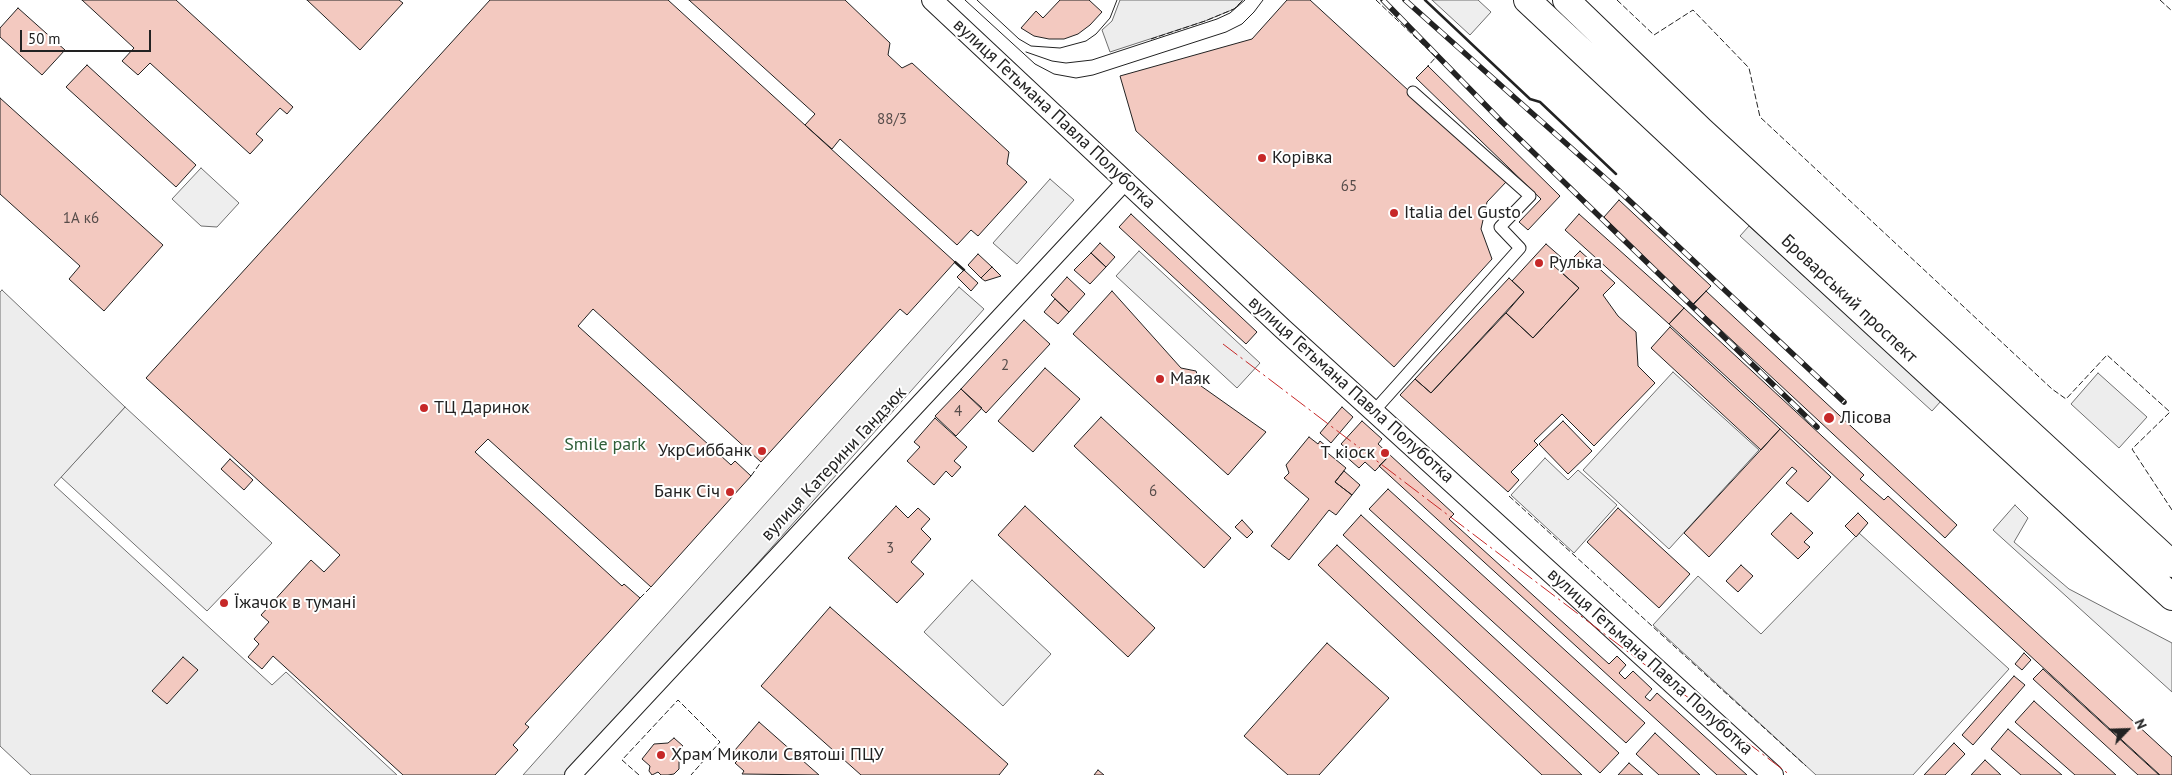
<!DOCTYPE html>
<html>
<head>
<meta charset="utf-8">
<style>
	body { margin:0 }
	#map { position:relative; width:2172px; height:775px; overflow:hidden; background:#fff; font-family:"PT Sans",sans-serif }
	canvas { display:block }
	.north { position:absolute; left:2102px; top:705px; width:50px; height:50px; -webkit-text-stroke:4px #fff; paint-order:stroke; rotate:66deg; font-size:14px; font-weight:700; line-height:20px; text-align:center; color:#222 }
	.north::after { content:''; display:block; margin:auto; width:18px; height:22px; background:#222; clip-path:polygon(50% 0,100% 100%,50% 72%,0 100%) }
	.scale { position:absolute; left:20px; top:30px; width:131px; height:22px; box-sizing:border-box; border:2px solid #222; border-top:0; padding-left:6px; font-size:15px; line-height:18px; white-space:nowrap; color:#222; -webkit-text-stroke:4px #fff; paint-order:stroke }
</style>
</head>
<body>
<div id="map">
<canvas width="2172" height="775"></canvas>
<div class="north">N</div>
<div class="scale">50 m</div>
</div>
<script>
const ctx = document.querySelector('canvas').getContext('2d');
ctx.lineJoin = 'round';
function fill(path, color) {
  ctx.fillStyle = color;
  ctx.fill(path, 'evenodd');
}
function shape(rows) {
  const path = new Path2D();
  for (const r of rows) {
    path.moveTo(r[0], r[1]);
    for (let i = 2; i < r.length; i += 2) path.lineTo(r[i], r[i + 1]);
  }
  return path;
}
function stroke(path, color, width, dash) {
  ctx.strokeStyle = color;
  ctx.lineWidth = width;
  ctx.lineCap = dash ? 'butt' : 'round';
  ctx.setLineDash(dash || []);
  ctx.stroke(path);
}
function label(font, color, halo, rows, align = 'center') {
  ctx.font = font + ' "PT Sans",sans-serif';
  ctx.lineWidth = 4;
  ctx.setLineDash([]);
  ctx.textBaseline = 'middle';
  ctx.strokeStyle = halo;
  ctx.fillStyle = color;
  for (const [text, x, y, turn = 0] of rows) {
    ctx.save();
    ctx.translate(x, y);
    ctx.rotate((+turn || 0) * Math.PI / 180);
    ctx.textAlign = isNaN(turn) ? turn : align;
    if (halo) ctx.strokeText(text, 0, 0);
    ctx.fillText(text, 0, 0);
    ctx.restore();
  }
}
const green = shape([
	[1432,0,1478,0,1491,12,1470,35,1432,0],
	[201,168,239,203,217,227,201,226,172,199,201,168],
	[1050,179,1074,200,1017,264,993,243,1050,179],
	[125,407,272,543,207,611,61,477,125,407],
	[2015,505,2028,518,2014,542,2069,589,2172,643,2172,692,1993,530,2015,505],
	[972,580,1051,654,1003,706,924,632,972,580]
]);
fill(green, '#eee');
stroke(green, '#6f6f6f', 1);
const parking = shape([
	[1120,0,1243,0,1234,9,1205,21,1110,52,1102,30,1112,21,1120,0],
	[1749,226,1941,401,1932,411,1740,236,1749,226],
	[1139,251,1260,363,1237,388,1116,276,1139,251],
	[959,287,984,309,569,775,523,775,959,287],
	[2,290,125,407,54,485,272,685,286,672,397,775,31,775,0,746,0,292,2,290],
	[1673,372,1759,450,1669,549,1583,470,1673,372],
	[2098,373,2147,417,2119,448,2071,404,2098,373],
	[1545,458,1568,480,1578,470,1617,505,1574,553,1511,495,1545,458],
	[1859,533,2009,669,1913,775,1816,775,1653,625,1698,576,1761,634,1859,533]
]);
fill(parking, '#ededed');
stroke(parking, '#6f6f6f', 1);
const building = shape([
	[82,0,176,0,293,107,287,114,280,108,256,134,263,140,250,154,150,63,138,75,122,61,134,48,82,0],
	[307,0,399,0,403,3,360,50,307,0],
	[490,0,668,0,955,262,907,315,900,309,761,462,593,309,578,326,731,465,735,461,751,476,651,587,488,439,475,452,622,586,624,584,640,598,525,724,529,727,513,745,518,750,495,775,403,775,273,656,262,669,248,657,259,644,254,639,269,622,261,615,311,560,324,572,340,555,146,378,490,0],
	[689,0,845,0,890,43,888,55,902,68,912,63,1009,152,1007,164,1027,182,978,236,971,230,957,245,840,139,832,149,805,125,815,114,689,0],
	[1060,0,1089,0,1102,12,1090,25,1078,34,1064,39,1049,39,1034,36,1021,28,1036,11,1043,18,1060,0],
	[1287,0,1310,0,1507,181,1487,202,1481,229,1492,259,1394,367,1136,131,1120,76,1252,39,1287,0],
	[18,8,65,50,42,75,0,37,0,28,18,8],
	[87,65,196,165,176,187,66,87,87,65],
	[1428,66,1560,196,1528,230,1519,222,1541,199,1416,78,1428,66],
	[0,98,163,245,104,311,69,279,80,266,0,194,0,98],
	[1619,200,1711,286,1693,305,1604,217,1619,200],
	[1131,214,1257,332,1246,344,1119,227,1131,214],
	[1579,214,1684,308,1669,324,1565,230,1579,214],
	[1100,243,1115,257,1106,267,1091,253,1100,243],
	[1546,244,1562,258,1554,266,1579,288,1533,338,1506,313,1524,292,1512,281,1546,244],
	[1580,251,1615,283,1603,295,1618,316,1636,332,1638,366,1655,383,1594,446,1562,414,1534,441,1538,445,1511,472,1519,480,1508,492,1400,395,1415,379,1431,393,1506,313,1533,338,1579,288,1560,271,1580,251],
	[1091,253,1106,267,1090,284,1074,270,1091,253],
	[978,254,992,267,981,278,968,265,978,254],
	[992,267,1001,276,985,281,981,278,992,267],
	[964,270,978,283,971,291,957,277,964,270],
	[1067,277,1085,294,1069,312,1051,295,1067,277],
	[1509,278,1524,292,1431,393,1415,379,1509,278],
	[1112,291,1181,368,1196,371,1201,386,1266,432,1228,475,1073,334,1112,291],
	[1706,291,1957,525,1945,538,1693,304,1706,291],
	[1055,299,1069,312,1058,324,1044,312,1055,299],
	[1684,308,1864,475,1860,479,1884,500,1888,496,2172,757,2172,775,2160,775,1669,324,1684,308],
	[1024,320,1050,344,986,413,961,389,1024,320],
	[1670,327,1780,429,1761,450,1651,348,1670,327],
	[1045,368,1080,399,1033,452,998,421,1045,368],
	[961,389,982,408,956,436,935,416,961,389],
	[1342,407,1353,417,1331,443,1320,433,1342,407],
	[1101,417,1231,538,1204,568,1074,446,1101,417],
	[935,418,967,447,954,461,961,467,952,477,946,471,934,485,907,461,920,447,914,442,935,418],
	[1362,421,1382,439,1378,444,1390,455,1375,471,1365,462,1359,468,1343,454,1347,449,1341,444,1362,421],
	[1563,421,1592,451,1568,474,1539,444,1563,421],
	[1780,429,1831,477,1808,502,1786,483,1797,471,1792,467,1709,557,1684,533,1780,429],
	[1309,437,1318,444,1320,441,1327,447,1324,450,1346,468,1335,482,1352,495,1336,515,1329,510,1289,560,1271,546,1309,499,1284,478,1289,473,1286,465,1309,437],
	[1390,455,1454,514,1449,519,1609,664,1617,656,1626,665,1619,673,1625,679,1633,671,1652,689,1645,697,1650,701,1657,693,1747,775,1717,775,1379,466,1390,455],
	[230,459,253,480,244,490,221,469,230,459],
	[1344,471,1360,485,1352,495,1335,482,1344,471],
	[1388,489,1645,723,1626,743,1369,509,1388,489],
	[896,506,908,518,918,508,930,519,921,529,931,539,911,562,924,574,897,603,848,558,896,506],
	[1025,506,1155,628,1128,657,998,535,1025,506],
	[1618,508,1690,574,1659,608,1587,542,1618,508],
	[1791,513,1813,533,1804,542,1810,547,1798,559,1771,534,1791,513],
	[1858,513,1868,523,1856,537,1845,526,1858,513],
	[1361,515,1619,753,1600,773,1343,535,1361,515],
	[1242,520,1253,532,1247,538,1235,527,1242,520],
	[1337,545,1582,775,1542,775,1318,565,1337,545],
	[1741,565,1753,576,1738,592,1726,581,1741,565],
	[830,607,1008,764,999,775,861,775,761,686,830,607],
	[1327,643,1389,698,1319,775,1288,775,1244,736,1327,643],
	[2024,653,2031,660,2022,670,2015,664,2024,653],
	[183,657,198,670,167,704,152,691,183,657],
	[2043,669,2159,775,2138,775,2033,679,2043,669],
	[2014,676,2025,685,1973,745,1962,735,2014,676],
	[2034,701,2116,775,2075,775,2015,722,2034,701],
	[759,722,819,775,742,774,744,771,735,763,742,756,735,750,759,722],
	[2008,729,2062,775,2021,775,1991,749,2008,729],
	[1655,733,1700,775,1659,775,1636,754,1655,733],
	[674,738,683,746,676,753,679,757,679,769,674,774,668,775,661,775,658,772,652,775,649,771,650,766,642,759,654,744,668,743,674,738],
	[1954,743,1965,754,1945,775,1924,775,1954,743],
	[1985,760,2001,775,1971,775,1985,760],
	[1629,763,1643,775,1618,775,1629,763],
	[1098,770,1104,775,1094,775,1098,770]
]);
fill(building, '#f3c9c0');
stroke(building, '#222', 1);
const pedestrian = shape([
	[1374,411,1520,248,1500,227,1530,196,1413,92]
]);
const minor = shape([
	[573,775,1126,181]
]);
const tertiary = shape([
	[932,0,1283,329,1773,775]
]);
const trunk = shape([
	[1527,0,1728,188,2172,597],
	[1566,0,1701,130,2172,564]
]);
stroke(pedestrian, '#222', 13);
stroke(minor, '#222', 18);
stroke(tertiary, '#222', 22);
stroke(trunk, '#222', 28);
stroke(pedestrian, '#fff', 11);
stroke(minor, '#fff', 16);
stroke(tertiary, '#fff', 20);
stroke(trunk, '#fff', 26);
stroke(shape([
	[965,0,1035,64,1054,74,1076,78,1093,75,1226,32,1242,24,1254,12,1263,0],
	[977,0,1019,39,1031,46,1060,48,1086,41,1096,34,1110,18,1117,0],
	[1026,52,1052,61,1066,63,1092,60,1217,19,1230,13,1245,0]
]), '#222', 1);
const rail = shape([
	[1383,0,1502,122,1817,427],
	[1405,0,1615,187,1844,402]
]);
stroke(rail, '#222', 5.5);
stroke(rail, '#fff', 4, [11]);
stroke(shape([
	[1376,0,1436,57,1428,66],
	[1617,0,1654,35,1693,10,1749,68,1760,117,2052,389,2066,399,2107,355,2170,412,2132,449,2172,510],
	[2160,0,2172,11],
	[1151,39,1205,21,1234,9,1243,0],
	[751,476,761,462],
	[1509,496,1806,766],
	[640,598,651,587],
	[639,775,622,760,678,700,720,742,691,775]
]), '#222', 1, [6, 2.5]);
stroke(shape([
	[1425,0,1530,99,1540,102,1616,174],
	[955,262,964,270]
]), '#222', 2.5);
stroke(shape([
	[1223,344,1790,775]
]), '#c62828', 1, [18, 4, 2.5, 4]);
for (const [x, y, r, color] of [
	[1262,158,5,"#c62828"],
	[1394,213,5,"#c62828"],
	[1539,263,5,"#c62828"],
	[1160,379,5,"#c62828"],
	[424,408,5,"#c62828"],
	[1829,418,6,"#c62828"],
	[762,451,5,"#c62828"],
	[1385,453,5,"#c62828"],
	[730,492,5,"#c62828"],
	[224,603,5,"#c62828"],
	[661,755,5,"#c62828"]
]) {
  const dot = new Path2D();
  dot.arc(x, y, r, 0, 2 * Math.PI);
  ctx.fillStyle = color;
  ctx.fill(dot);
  stroke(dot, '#fff', 2);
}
label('15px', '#564c4a', null, [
	["88/3",892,120],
	["65",1349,187],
	["1А к6",81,219],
	["2",1005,366],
	["4",958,412],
	["6",1153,492],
	["3",890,549]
]);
label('18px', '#222', '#fff', [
	["вулиця Гетьмана Павла Полуботка",1054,114,43],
	["Броварський проспект",1849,299,43],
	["вулиця Гетьмана Павла Полуботка",1351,390,42],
	["вулиця Катерини Гандзюк",834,464,-47],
	["вулиця Гетьмана Павла Полуботка",1650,662,42]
]);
label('18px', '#222', '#fff', [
	["Корівка",1272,158],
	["Italia del Gusto",1404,213],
	["Рулька",1549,263],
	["Маяк",1170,379],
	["ТЦ Даринок",434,408],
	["Лісова",1840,418],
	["УкрСиббанк",752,451,"right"],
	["Т кіоск",1375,453,"right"],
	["Банк Січ",720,492,"right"],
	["Їжачок в тумані",234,603],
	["Храм Миколи Святоші ПЦУ",671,755]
], 'left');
label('18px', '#2f5e38', '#fff', [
	["Smile park",605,445]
]);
</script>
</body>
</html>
